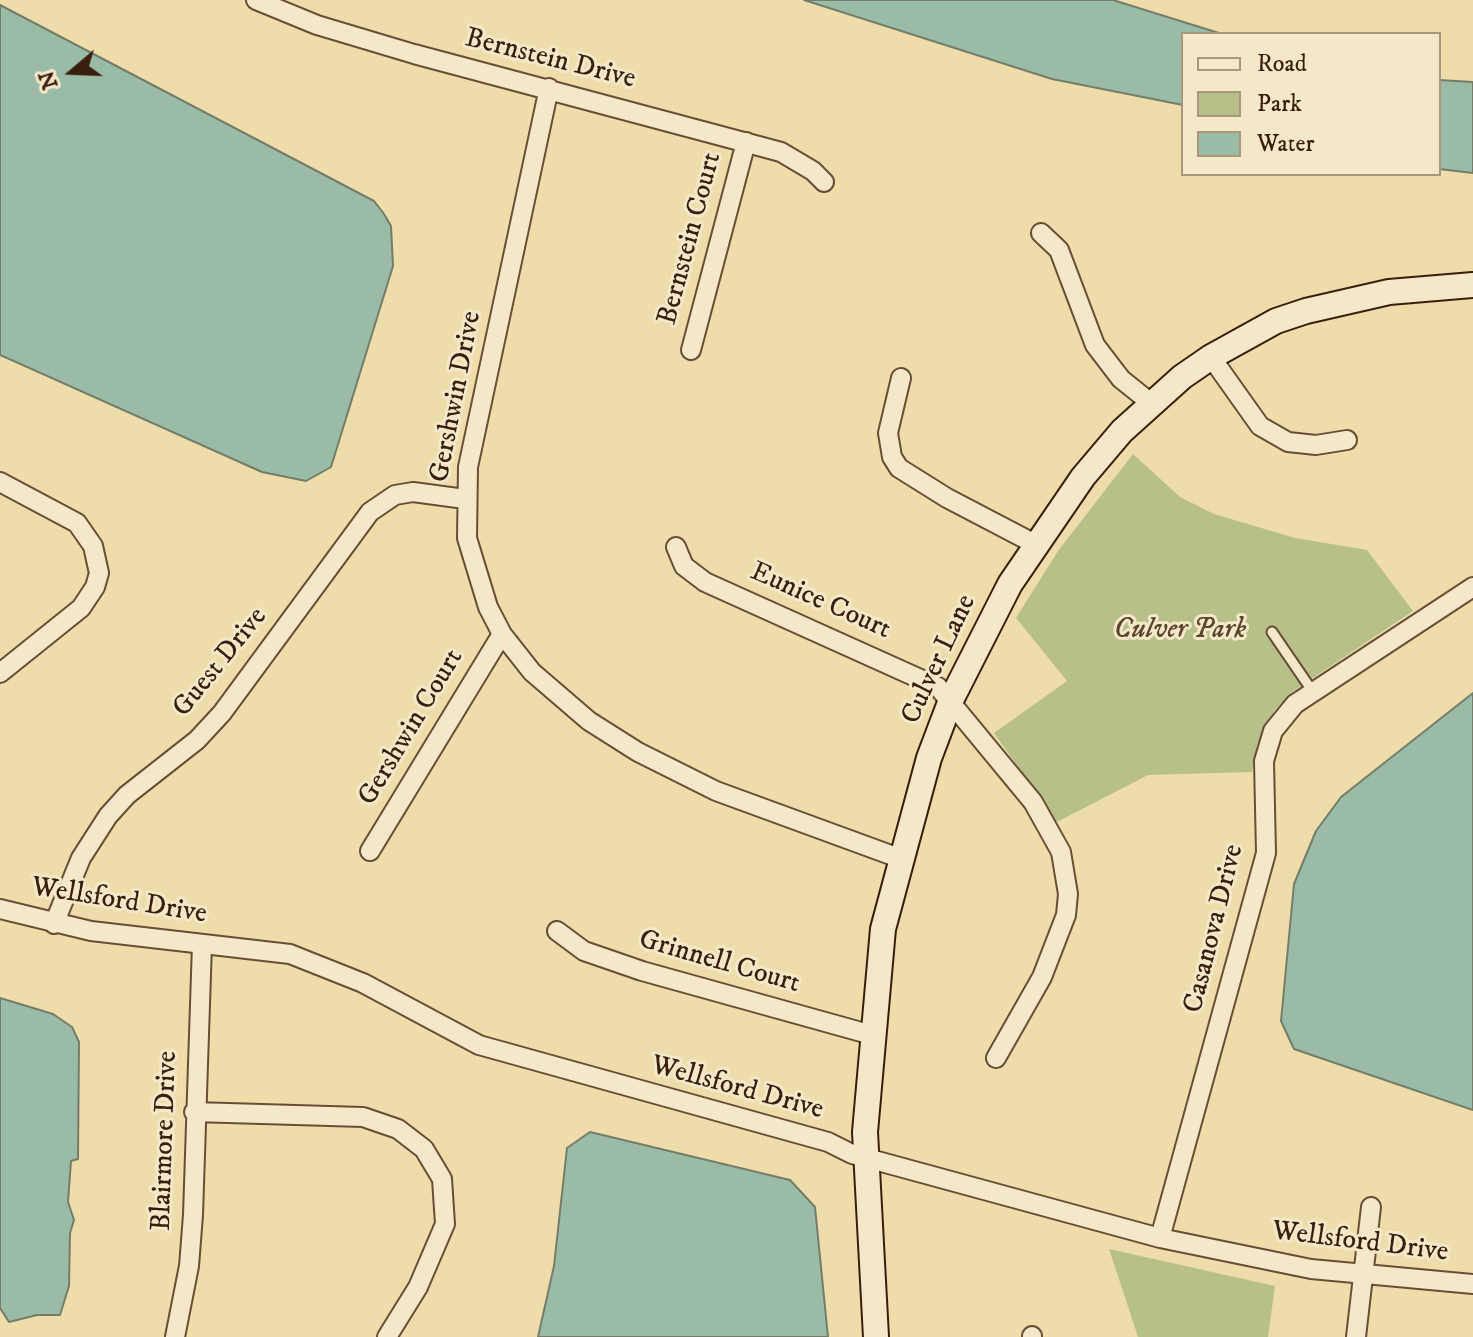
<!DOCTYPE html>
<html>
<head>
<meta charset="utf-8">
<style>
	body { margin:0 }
	#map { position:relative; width:1473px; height:1337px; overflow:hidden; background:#eedcab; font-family:"IM FELL DW Pica",serif }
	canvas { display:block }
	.legend { position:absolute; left:1181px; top:32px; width:260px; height:144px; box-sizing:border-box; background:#f4e8c8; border:2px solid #aa977d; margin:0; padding:10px 14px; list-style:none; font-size:24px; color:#3a1e0d }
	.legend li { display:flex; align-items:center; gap:16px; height:40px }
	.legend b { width:40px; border:2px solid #aa977d }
	.north { position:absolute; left:32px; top:32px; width:80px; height:80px; -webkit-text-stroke:6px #f4e8c8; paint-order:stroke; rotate:251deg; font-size:22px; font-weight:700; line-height:32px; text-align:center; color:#3a1e0d }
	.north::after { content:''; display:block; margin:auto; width:28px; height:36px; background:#3a1e0d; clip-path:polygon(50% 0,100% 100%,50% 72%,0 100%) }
</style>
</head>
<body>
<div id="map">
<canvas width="1473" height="1337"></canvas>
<ul class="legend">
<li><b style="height:10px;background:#f4e8c8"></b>Road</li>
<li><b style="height:22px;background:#b8c089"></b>Park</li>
<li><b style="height:22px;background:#9abca6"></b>Water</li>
</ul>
<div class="north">N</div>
</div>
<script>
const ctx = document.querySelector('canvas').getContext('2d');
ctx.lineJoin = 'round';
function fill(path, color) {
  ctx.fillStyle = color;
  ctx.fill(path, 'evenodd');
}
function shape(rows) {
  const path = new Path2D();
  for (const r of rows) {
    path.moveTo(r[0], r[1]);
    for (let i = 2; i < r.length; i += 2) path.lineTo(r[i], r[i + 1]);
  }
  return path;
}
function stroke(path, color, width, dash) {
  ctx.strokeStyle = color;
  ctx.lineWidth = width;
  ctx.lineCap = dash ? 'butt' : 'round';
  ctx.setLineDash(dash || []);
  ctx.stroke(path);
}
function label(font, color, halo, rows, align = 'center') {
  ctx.font = font + ' "IM FELL DW Pica",serif';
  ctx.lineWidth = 6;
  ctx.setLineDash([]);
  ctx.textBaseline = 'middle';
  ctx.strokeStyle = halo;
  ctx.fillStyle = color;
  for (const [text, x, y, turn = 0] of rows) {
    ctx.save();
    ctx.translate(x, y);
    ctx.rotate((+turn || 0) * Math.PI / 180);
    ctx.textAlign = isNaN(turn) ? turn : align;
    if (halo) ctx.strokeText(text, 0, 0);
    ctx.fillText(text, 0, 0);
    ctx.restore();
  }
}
fill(shape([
	[1133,454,1180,497,1214,514,1295,538,1367,550,1413,611,1292,692,1274,711,1257,744,1252,772,1148,775,1057,822,994,733,1067,681,1016,618,1058,551],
	[1109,1249,1275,1286,1268,1337,1138,1337]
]), '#b8c089');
const water = shape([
	[804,0,1113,0,1222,34,1183,34,1183,105,1052,79,804,0],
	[0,5,374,201,384,214,391,226,393,266,331,467,306,481,262,472,0,355,0,5],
	[1439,80,1473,82,1473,173,1439,169,1439,80],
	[1473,693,1473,1110,1294,1049,1281,1021,1294,884,1316,831,1341,797,1473,693],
	[0,998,53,1014,72,1027,79,1042,78,1159,71,1161,68,1202,74,1220,70,1233,69,1286,60,1315,37,1315,9,1322,0,1308,0,998],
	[590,1132,790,1180,815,1207,828,1337,538,1337,554,1266,567,1148,590,1132]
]);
fill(water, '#9abca6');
stroke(water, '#747d69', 2);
const lane = shape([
	[1272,632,1313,692]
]);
const street = shape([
	[256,0,317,25,414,54,781,152,813,171,824,182],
	[549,88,468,467,467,538,488,607,502,634,532,672,589,721,638,752,716,791,899,858],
	[1041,233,1059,250,1095,345,1121,379,1151,403],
	[691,350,746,142],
	[1211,357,1260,426,1288,442,1316,445,1347,440],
	[901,378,888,433,892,457,899,468,947,498,1035,544],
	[0,482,77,523,93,546,99,573,95,587,81,608,0,673],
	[676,547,684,566,705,582,938,687,1033,802,1061,852,1068,894,1066,915,1042,977,996,1058],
	[370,851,502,634],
	[0,909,91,931,290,954,363,983,479,1045,828,1142,852,1154,1160,1238,1311,1269,1473,1284],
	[54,924,81,858,108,816,127,795,197,740,222,713,370,512,395,495,413,492,465,499],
	[557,931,584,951,642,971,872,1035],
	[194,1112,363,1117,398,1129,424,1149,442,1179,445,1224,418,1287,387,1337],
	[1160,1238,1266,853,1264,761,1273,731,1295,704,1473,587],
	[175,1337,189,1266,193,1215,202,944],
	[1032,1337,1032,1336],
	[1356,1337,1371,1207]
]);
const secondary = shape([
	[876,1337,865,1132,883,929,929,758,951,700,1010,584,1083,477,1122,431,1182,377,1211,357,1276,321,1306,311,1389,292,1473,285]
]);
stroke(lane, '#674e34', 13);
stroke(street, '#674e34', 22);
stroke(secondary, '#3a1e0d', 28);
stroke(lane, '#f4e8c8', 9);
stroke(street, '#f4e8c8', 18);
stroke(secondary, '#f4e8c8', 24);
label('28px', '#3a1e0d', '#f4e8c8', [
	["Bernstein Drive",550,60,14],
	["Bernstein Court",691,239,-75],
	["Gershwin Drive",457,397,-79],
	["Eunice Court",820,602,24],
	["Culver Lane",940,660,-65],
	["Guest Drive",221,663,-51],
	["Gershwin Court",412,728,-59],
	["Wellsford Drive",119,902,9],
	["Casanova Drive",1215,929,-76],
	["Grinnell Court",719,963,16],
	["Wellsford Drive",737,1089,15],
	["Blairmore Drive",166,1141,-88],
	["Wellsford Drive",1360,1243,7]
]);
label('italic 28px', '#5a462c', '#f4e8c8', [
	["Culver Park",1180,631]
]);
</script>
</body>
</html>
